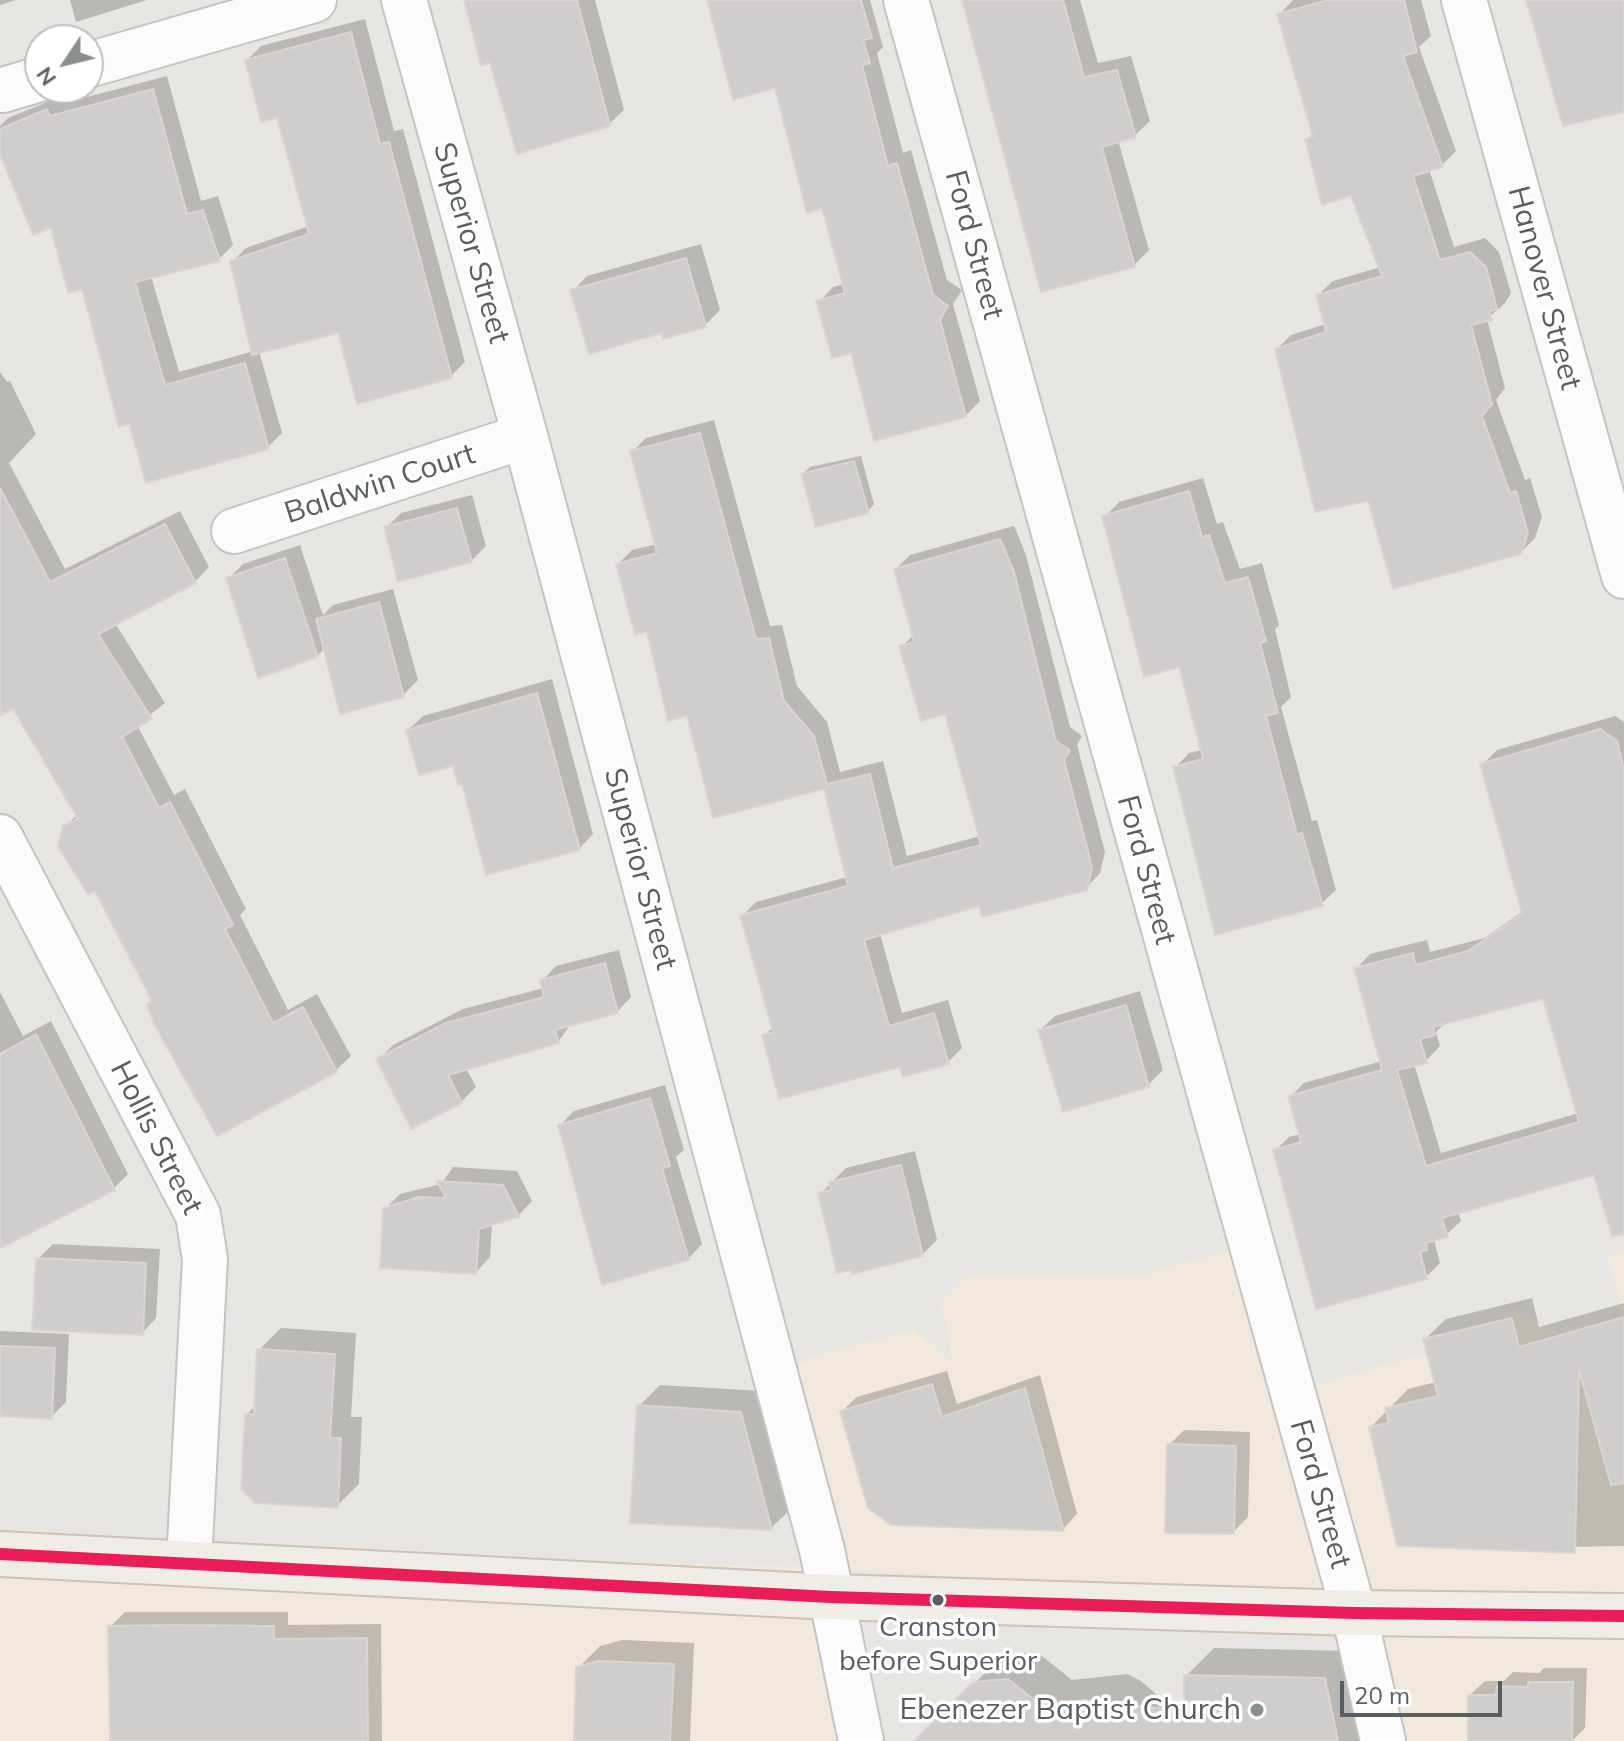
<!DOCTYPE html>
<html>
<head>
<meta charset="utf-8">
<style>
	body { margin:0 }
	#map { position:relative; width:1624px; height:1741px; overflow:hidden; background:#e8e6e3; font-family:Mulish,sans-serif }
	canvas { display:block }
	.north { position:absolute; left:24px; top:24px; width:80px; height:80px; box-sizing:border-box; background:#fff; border:2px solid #bdbfbf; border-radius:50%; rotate:235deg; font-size:22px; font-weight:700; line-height:32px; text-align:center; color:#595e60 }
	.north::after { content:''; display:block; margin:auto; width:28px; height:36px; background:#8b8e8e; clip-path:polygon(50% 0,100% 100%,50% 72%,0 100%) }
	.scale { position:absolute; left:1340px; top:1681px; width:162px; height:36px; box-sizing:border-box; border:4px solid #595e60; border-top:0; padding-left:10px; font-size:24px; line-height:28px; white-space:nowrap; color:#595e60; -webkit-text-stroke:6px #fff; paint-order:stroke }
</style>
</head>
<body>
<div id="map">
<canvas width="1624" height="1741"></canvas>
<div class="north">N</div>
<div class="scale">20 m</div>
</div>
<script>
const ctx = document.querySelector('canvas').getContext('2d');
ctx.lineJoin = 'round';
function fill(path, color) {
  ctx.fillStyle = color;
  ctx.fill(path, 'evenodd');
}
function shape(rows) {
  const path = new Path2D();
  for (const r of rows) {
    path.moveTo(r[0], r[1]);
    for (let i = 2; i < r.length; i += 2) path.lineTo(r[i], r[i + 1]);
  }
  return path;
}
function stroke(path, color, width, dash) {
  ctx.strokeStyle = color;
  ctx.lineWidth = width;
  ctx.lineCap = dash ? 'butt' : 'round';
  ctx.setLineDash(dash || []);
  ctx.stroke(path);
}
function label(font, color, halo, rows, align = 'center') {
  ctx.font = font + ' Mulish,sans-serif';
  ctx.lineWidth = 7;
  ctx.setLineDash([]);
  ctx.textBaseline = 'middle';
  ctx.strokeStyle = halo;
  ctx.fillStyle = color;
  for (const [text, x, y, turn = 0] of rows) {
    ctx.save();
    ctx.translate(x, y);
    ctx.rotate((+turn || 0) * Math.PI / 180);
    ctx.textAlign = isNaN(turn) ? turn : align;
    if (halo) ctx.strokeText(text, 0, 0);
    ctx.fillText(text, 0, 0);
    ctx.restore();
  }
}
fill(shape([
	[1261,1241,1306,1382,1316,1386,1413,1357,1439,1358,1517,1309,1549,1330,1585,1325,1624,1341,1624,1741,1398,1741,1361,1601,854,1570,845,1587,874,1741,0,1741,0,1538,250,1551,820,1568,793,1370,807,1359,914,1329,953,1363,942,1303,969,1275,1144,1275],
	[1624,1250,1624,1317,1608,1257]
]), '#f2e9dc');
fill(shape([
	[0,0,16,0,0,5],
	[70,0,147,0,76,22],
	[466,0,595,0,624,110,609,124,491,60],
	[709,0,870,0,883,47,877,53,903,153,911,150,947,280,962,290,953,304,980,401,965,416,852,351,819,302,833,287,845,284,823,206,776,86],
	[965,0,1080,0,1098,63,1131,56,1150,121,1135,135,1118,140,1149,250,1134,265],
	[1293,0,1421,0,1431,36,1419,47,1456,151,1442,165,1429,169,1454,247,1485,238,1499,252,1511,293,1505,303,1487,319,1505,388,1496,400,1525,480,1530,478,1542,517,1535,538,1520,553,1370,498,1277,349,1291,335,1326,324,1318,295,1333,281,1381,267,1352,194,1307,140,1314,132,1279,15],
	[365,19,394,131,403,129,465,362,451,376,339,331,259,351,282,433,268,447,130,422,84,286,52,225,0,149,0,126,8,118,62,96,64,103,167,76,201,201,218,196,233,245,219,259,151,276,179,372,254,351,232,262,246,248,309,226,279,116,247,60,261,46],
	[701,244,720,310,705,325,664,330,573,291,587,276],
	[0,372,7,382,10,381,36,434,9,463,65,569,180,511,209,567,195,582,115,623,165,703,137,725,174,795,185,789,246,909,240,915,288,1010,317,994,351,1056,336,1070,154,1000,65,827,78,814,14,706,0,714],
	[714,420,770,626,782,625,797,686,827,722,840,772,883,761,907,856,980,836,946,712,901,647,914,635,896,569,910,555,1014,526,1026,555,1070,727,1082,736,1077,745,1105,852,1100,873,1086,888,980,903,880,934,902,1013,948,1000,962,1048,948,1062,901,1065,764,1036,774,1026,742,916,756,902,847,877,825,787,688,714,618,564,632,550,657,544,632,452,646,438],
	[861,456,874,504,868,511,803,474,810,467],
	[1203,478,1217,524,1223,522,1240,569,1262,563,1279,625,1275,629,1291,697,1281,707,1312,821,1317,820,1336,890,1321,904,1175,768,1189,753,1202,750,1180,664,1105,517,1119,502],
	[472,495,486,546,471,561,386,528,401,513],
	[300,545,323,615,333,605,393,589,418,680,403,695,325,648,317,656,229,578,243,564],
	[552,679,593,834,579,849,463,782,454,764,408,730,423,716],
	[1615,716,1624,722,1624,1209,1605,1214,1594,1173,1458,1211,1461,1221,1446,1235,1434,1240,1440,1263,1426,1277,1275,1151,1289,1137,1300,1134,1290,1097,1304,1083,1382,1061,1356,969,1370,954,1427,940,1430,952,1485,938,1523,911,1483,764,1497,750],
	[1545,996,1579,1113,1441,1153,1414,1064,1426,1061,1440,1046,1436,1032,1446,1022],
	[619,950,631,997,617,1012,571,1024,558,1042,466,1068,476,1087,461,1102,379,1059,393,1045,463,1009,544,988,542,981,556,966],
	[1140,991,1163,1070,1148,1085,1040,1030,1055,1016],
	[0,992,23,1036,51,1021,128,1174,114,1188,0,1225],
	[665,1085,684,1150,676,1157,702,1244,688,1259,560,1125,574,1111],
	[915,1151,937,1240,922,1255,852,1268,820,1194,846,1168],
	[453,1167,517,1171,532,1201,518,1216,492,1223,490,1257,476,1272,385,1209,400,1194,441,1184],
	[53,1244,160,1249,156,1318,142,1333,38,1259],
	[1532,1298,1539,1327,1624,1303,1624,1546,1565,1547,1371,1427,1408,1389,1436,1382,1425,1339,1446,1319],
	[281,1328,356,1333,351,1417,362,1417,359,1484,337,1506,247,1414,256,1405,259,1350],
	[0,1331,69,1334,66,1402,51,1417,0,1414],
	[947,1371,957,1404,1040,1375,1077,1514,1063,1529,842,1411,857,1397],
	[660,1385,762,1391,793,1507,771,1528,639,1406],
	[1184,1430,1250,1432,1248,1517,1233,1532,1169,1445],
	[125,1612,288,1612,288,1625,381,1624,382,1741,112,1741,110,1627],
	[622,1640,694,1643,690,1741,576,1741,578,1668,600,1646],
	[1214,1648,1352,1651,1370,1741,921,1741,922,1736,1003,1655,1037,1652,1072,1680,1127,1674,1141,1681,1185,1719,1186,1676],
	[1544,1668,1587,1668,1585,1728,1572,1741,1469,1741,1470,1695,1485,1681,1504,1681,1513,1672,1539,1673]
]), '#0003');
const building = shape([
	[464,0,577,0,610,126,517,154,490,63,481,65,464,0],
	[707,0,861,0,872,38,863,40,870,63,862,65,888,166,897,163,933,295,948,306,940,320,966,417,874,441,851,353,832,358,816,301,845,293,822,208,807,213,775,88,733,100,707,0],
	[962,0,1063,0,1084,77,1117,70,1136,137,1102,147,1135,267,1041,292,962,0],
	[1328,0,1404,0,1417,52,1403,56,1443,167,1413,176,1440,260,1470,252,1486,267,1497,309,1490,311,1492,320,1471,325,1492,404,1482,416,1510,493,1516,491,1528,533,1521,554,1393,589,1368,501,1315,512,1275,349,1326,332,1316,295,1382,276,1351,196,1322,205,1305,139,1313,137,1277,14,1328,0],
	[1526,0,1624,0,1624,112,1563,126,1526,0],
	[351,32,380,144,389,142,452,378,357,404,338,333,252,355,230,261,309,234,277,118,261,122,245,60,351,32],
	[153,89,187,214,203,210,220,261,135,282,165,385,245,363,269,449,146,483,129,424,119,427,82,289,68,293,51,228,33,235,0,154,0,129,47,109,50,116,153,89],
	[686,258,706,327,663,339,662,333,589,354,570,290,686,258],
	[700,433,756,639,769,638,784,701,814,736,827,784,870,774,893,868,981,845,945,714,921,721,899,646,914,642,894,569,1000,539,1014,572,1056,741,1070,750,1064,760,1092,867,1087,890,982,917,979,906,864,940,889,1026,934,1013,949,1064,903,1077,900,1067,779,1099,762,1035,773,1032,740,915,848,886,824,789,713,818,687,716,668,721,647,632,635,635,616,564,657,553,630,451,700,433],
	[854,461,869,513,816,527,801,474,854,461],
	[0,488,50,582,165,524,196,583,98,634,152,719,122,737,159,808,170,802,233,925,225,929,273,1023,303,1007,337,1072,217,1136,154,1024,147,1004,152,1001,95,891,88,895,58,846,63,826,78,819,13,709,0,716,0,488],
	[1189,491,1202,537,1209,535,1225,583,1248,577,1266,641,1260,643,1278,713,1266,716,1297,835,1302,833,1323,906,1215,935,1173,767,1203,759,1179,667,1144,677,1102,516,1189,491],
	[457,508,472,562,398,582,384,527,457,508],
	[285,558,318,657,258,678,226,578,285,558],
	[379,602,404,697,340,714,316,619,379,602],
	[537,693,580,850,486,875,462,784,458,785,453,766,419,775,406,730,537,693],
	[1600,729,1617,741,1624,770,1624,1234,1612,1236,1594,1175,1442,1218,1448,1237,1426,1243,1427,1250,1420,1252,1427,1279,1316,1309,1273,1150,1301,1142,1288,1096,1382,1070,1354,968,1413,953,1416,965,1468,951,1522,914,1480,764,1600,729],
	[1543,999,1579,1122,1426,1166,1397,1070,1427,1063,1420,1039,1435,1035,1433,1027,1543,999],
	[605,963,618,1013,555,1030,559,1043,448,1075,462,1103,411,1129,376,1059,446,1023,544,997,540,980,605,963],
	[1126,1005,1149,1087,1063,1112,1038,1030,1126,1005],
	[36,1034,115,1190,0,1248,0,1054,36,1034],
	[650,1098,670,1166,662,1168,689,1260,602,1285,558,1125,650,1098],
	[901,1165,923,1256,852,1274,851,1270,837,1273,818,1193,831,1190,829,1182,901,1165],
	[437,1181,503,1185,519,1217,479,1229,476,1274,380,1268,383,1208,419,1197,446,1198,437,1181],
	[36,1258,146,1263,143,1335,32,1330,36,1258],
	[1624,1317,1624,1483,1611,1485,1579,1370,1575,1553,1397,1546,1369,1427,1389,1423,1385,1408,1438,1396,1423,1339,1512,1318,1519,1347,1624,1317],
	[0,1346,55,1348,52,1419,0,1416,0,1346],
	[257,1349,335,1354,330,1438,341,1438,338,1508,255,1503,241,1489,245,1414,254,1414,257,1349],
	[932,1384,942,1417,1025,1388,1064,1531,891,1525,868,1508,840,1411,932,1384],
	[637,1405,741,1412,772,1530,630,1523,637,1405],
	[1167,1444,1236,1446,1234,1534,1165,1533,1167,1444],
	[179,1625,274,1626,274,1639,367,1638,368,1741,110,1741,108,1626,179,1625],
	[599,1661,674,1664,670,1741,574,1741,576,1667,599,1661],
	[1184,1675,1325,1678,1338,1741,914,1741,973,1682,1008,1679,1043,1707,1085,1700,1184,1711,1184,1675],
	[1528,1682,1573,1682,1572,1741,1468,1741,1468,1695,1496,1695,1497,1686,1528,1687,1528,1682]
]);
fill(building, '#d0cecc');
stroke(building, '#d8d5d2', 2);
const minor = shape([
	[404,0,525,436,822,1550,861,1741],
	[906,0,1354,1613,1383,1741],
	[1464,0,1624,576],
	[88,65,314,0],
	[3,90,40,79],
	[234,531,525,436],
	[0,837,198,1215,205,1259,189,1562]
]);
const major = shape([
	[0,1554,831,1597,1354,1613,1624,1616]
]);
stroke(minor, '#c4c4c4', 48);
stroke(major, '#cfc1b3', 48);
stroke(minor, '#fcfbfb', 44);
stroke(major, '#f0ede6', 44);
stroke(shape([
	[0,1554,831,1597,1354,1613,1624,1616]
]), '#ea1d57', 12);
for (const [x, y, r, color] of [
	[938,1600,7,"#595e60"],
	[1257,1710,8,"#8b8e8e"]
]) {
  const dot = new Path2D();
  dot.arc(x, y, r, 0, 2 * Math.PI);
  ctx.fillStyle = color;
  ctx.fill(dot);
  stroke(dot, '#fff', 3);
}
label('28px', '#595e60', '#fff', [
	["Cranston",938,1628],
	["before Superior",938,1662]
]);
label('30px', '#595e60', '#fff', [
	["Superior Street",471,243,74],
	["Ford Street",974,245,75],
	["Hanover Street",1544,288,75],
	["Baldwin Court",380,484,-18],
	["Superior Street",640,869,75],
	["Ford Street",1146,870,75],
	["Hollis Street",156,1138,63],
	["Ford Street",1320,1494,74]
]);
label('30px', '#595e60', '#fff', [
	["Ebenezer Baptist Church",1241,1710]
], 'right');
</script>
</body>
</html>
